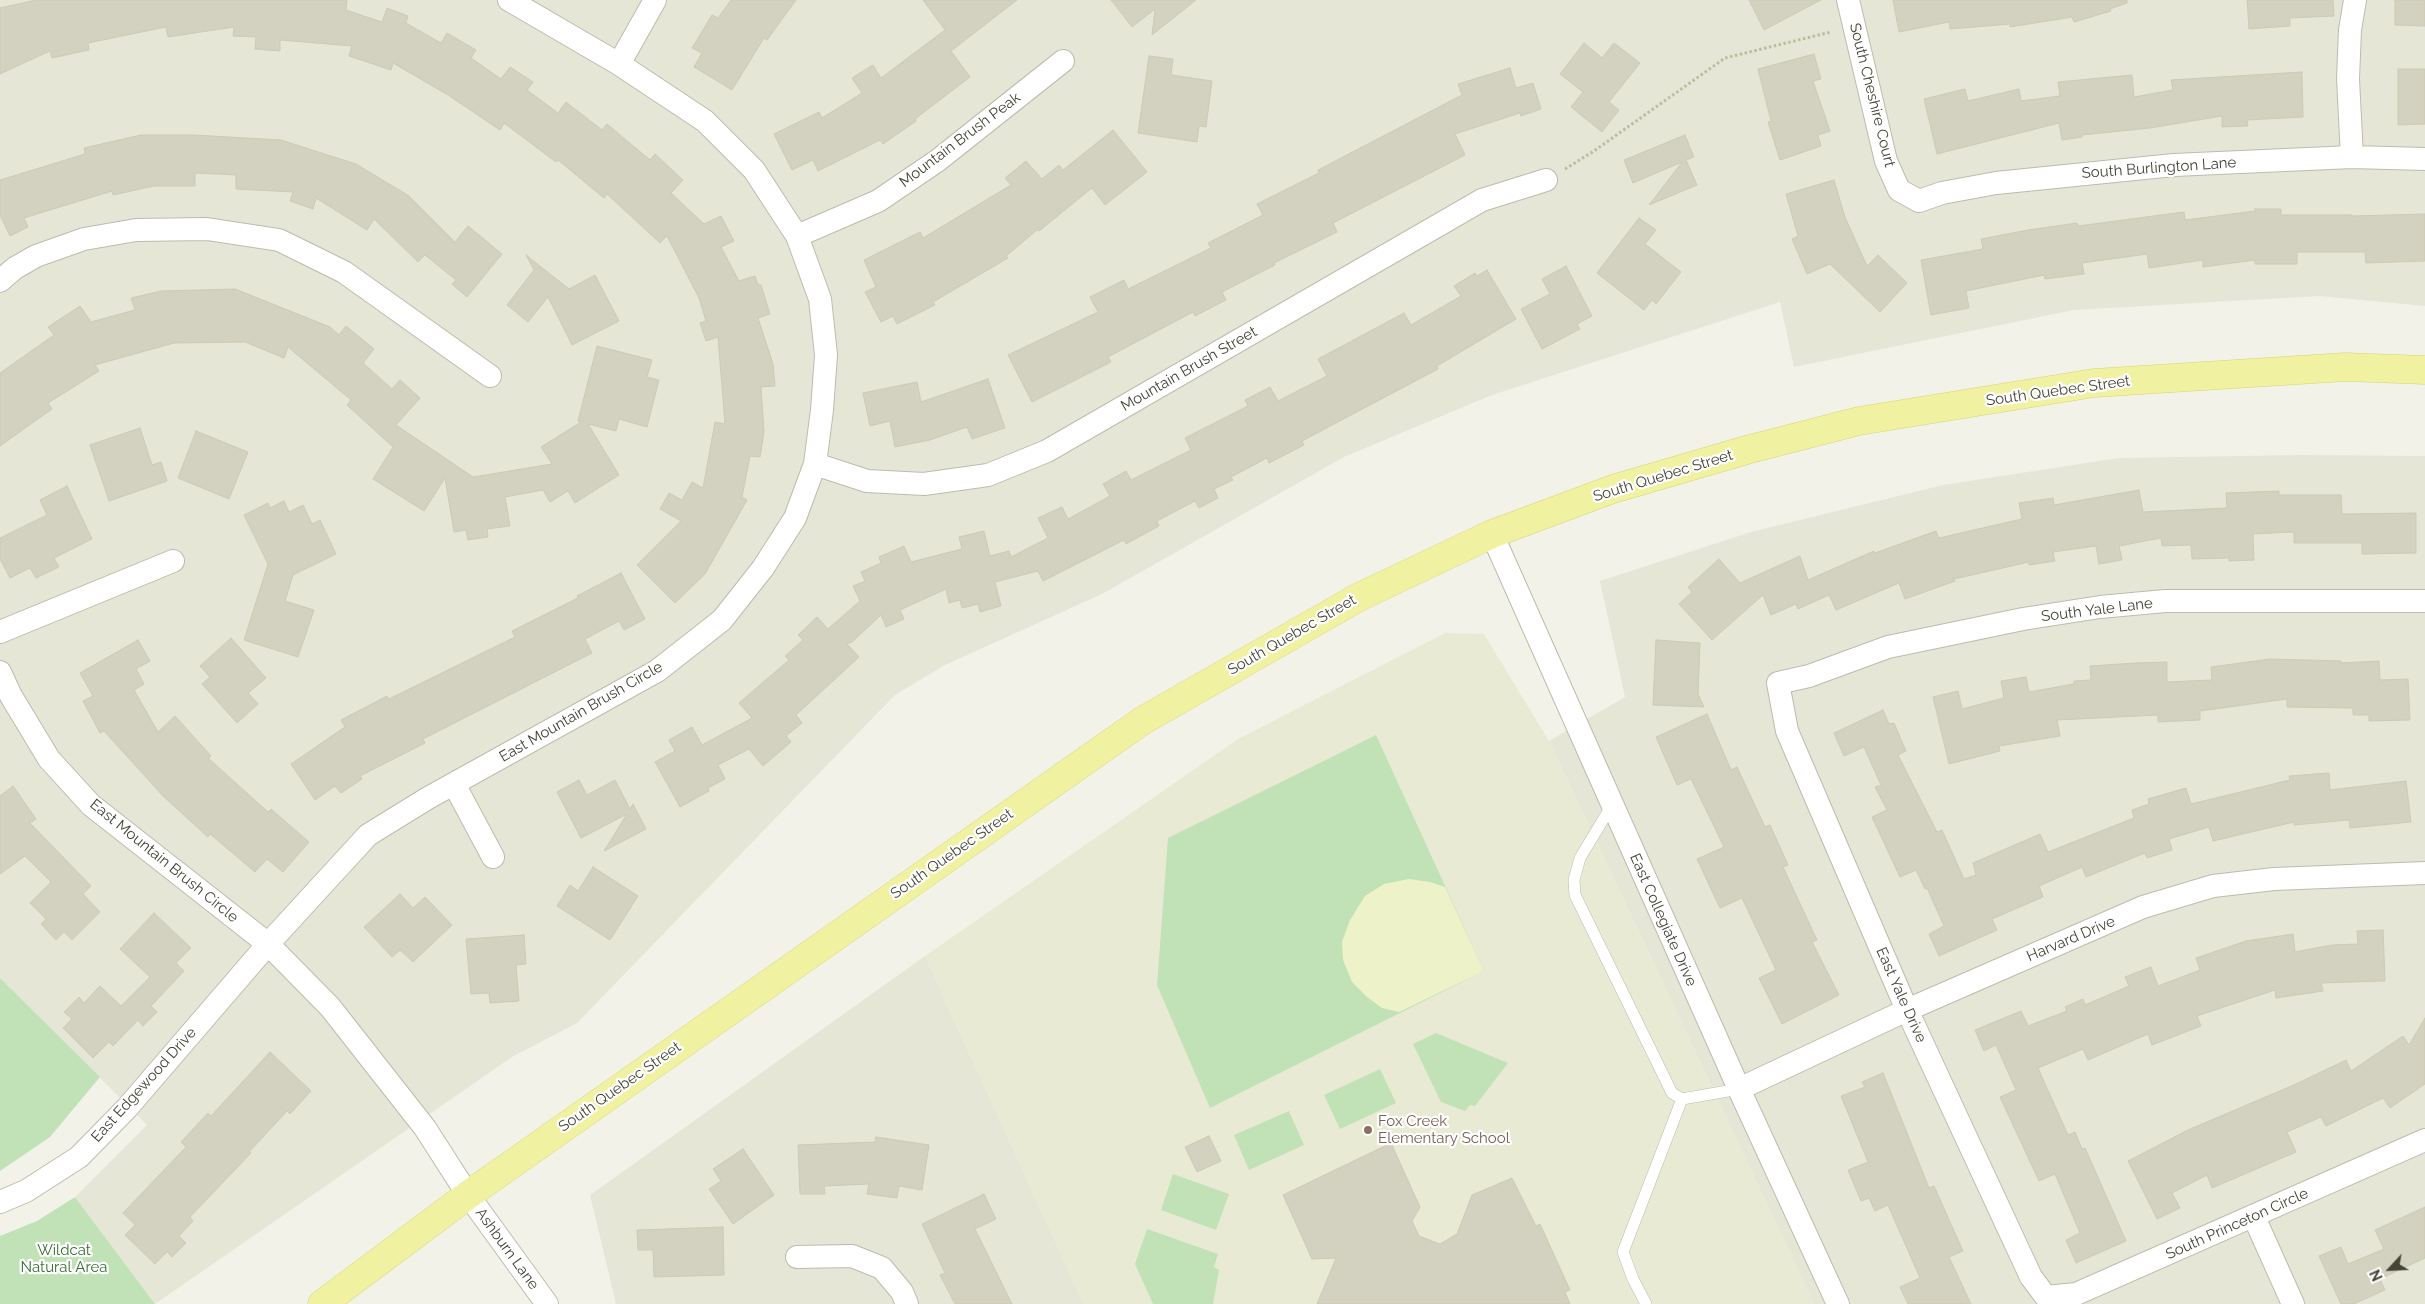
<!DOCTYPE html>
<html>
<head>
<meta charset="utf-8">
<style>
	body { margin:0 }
	#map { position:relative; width:2425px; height:1304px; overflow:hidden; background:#f2f2e9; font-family:Raleway,sans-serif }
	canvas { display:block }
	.north { position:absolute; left:2365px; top:1244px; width:50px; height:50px; -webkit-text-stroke:4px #fff; paint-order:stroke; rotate:245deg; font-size:14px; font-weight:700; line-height:20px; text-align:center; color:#454438 }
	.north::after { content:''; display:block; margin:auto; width:18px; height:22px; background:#454438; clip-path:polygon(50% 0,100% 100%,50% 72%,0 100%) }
</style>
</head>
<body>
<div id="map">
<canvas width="2425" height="1304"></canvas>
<div class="north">N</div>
</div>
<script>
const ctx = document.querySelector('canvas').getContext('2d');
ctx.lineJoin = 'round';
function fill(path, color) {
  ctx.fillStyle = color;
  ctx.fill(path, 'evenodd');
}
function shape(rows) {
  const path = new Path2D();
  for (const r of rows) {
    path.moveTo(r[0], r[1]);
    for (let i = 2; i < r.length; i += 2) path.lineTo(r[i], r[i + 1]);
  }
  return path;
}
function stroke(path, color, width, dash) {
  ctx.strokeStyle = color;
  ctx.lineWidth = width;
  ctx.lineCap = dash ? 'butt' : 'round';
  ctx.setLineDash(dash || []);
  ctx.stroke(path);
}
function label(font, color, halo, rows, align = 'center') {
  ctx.font = font + ' Raleway,sans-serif';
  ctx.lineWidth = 4.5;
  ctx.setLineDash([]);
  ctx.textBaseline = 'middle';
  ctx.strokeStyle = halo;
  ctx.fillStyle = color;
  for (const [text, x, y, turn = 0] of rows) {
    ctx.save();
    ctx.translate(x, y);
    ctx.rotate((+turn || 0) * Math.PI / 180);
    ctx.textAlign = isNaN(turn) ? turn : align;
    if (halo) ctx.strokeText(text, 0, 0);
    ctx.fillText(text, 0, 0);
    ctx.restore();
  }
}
fill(shape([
	[0,0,2425,0,2425,306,2319,296,2074,310,1794,367,1780,302,1492,395,1344,457,1102,594,945,665,895,695,577,1023,512,1057,155,1304,75,1197,147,1125,0,978],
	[2302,455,2425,456,2425,1304,1814,1304,1549,741,1625,697,1600,581,1751,532,1943,485,2119,458],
	[925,956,1084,1304,616,1304,590,1195]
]), '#e6e6d7');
fill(shape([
	[1445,633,1484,634,1549,741,1814,1304,1084,1304,925,956,1238,739]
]), '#e9ead4');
fill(shape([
	[1376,735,1484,971,1210,1108,1157,985,1168,838],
	[0,978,100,1077,50,1137,0,1171],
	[1436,1033,1508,1063,1475,1106,1470,1105,1465,1111,1441,1102,1413,1044],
	[1380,1069,1396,1103,1340,1129,1324,1095],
	[1289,1111,1304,1145,1249,1170,1234,1135],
	[1173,1174,1229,1194,1216,1230,1161,1210],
	[75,1197,155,1304,0,1304,0,1236,37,1221],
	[1147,1229,1218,1254,1214,1267,1219,1270,1213,1304,1153,1304,1135,1264]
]), '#c1e2b6');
fill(shape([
	[1409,879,1430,882,1445,887,1484,971,1399,1012,1382,1008,1367,997,1352,982,1343,960,1342,942,1350,920,1365,896,1384,884]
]), '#eef2c9');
const building = shape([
	[36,0,347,0,346,10,382,22,387,8,408,16,406,23,441,43,447,33,476,50,471,58,501,79,510,67,533,82,527,90,558,113,566,102,602,130,607,124,650,160,655,154,683,180,671,193,704,224,721,216,734,241,721,247,739,281,755,276,758,285,761,285,770,314,758,318,773,364,775,386,761,387,764,432,760,457,750,456,742,497,747,500,705,574,675,603,637,565,681,521,660,509,669,493,682,500,692,482,703,488,715,422,725,424,718,337,706,341,700,323,706,321,699,298,667,236,660,243,607,194,604,198,558,160,556,162,504,123,500,130,448,95,393,63,391,70,349,56,352,46,280,40,280,51,255,49,256,37,233,36,234,27,168,37,166,27,88,43,89,50,52,58,50,51,0,74,0,8,36,0],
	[731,0,796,0,767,40,764,38,732,90,694,67,702,53,692,48,712,15,718,18,731,0],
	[923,0,1017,0,951,51,970,77,915,119,916,121,883,144,880,140,818,171,813,160,792,170,774,134,819,112,822,118,862,93,852,78,873,65,881,78,945,30,923,0],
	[1111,0,1196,0,1152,35,1155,9,1132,27,1111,0],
	[1749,0,1821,0,1764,30,1749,0],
	[1893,0,2127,0,2127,3,2110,9,2111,11,2074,22,2072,17,2010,27,2010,24,1950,29,1949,22,1899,32,1893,0],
	[2247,0,2333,0,2334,16,2290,18,2290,26,2249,29,2247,0],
	[2395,0,2425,0,2425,26,2395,25,2395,0],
	[1584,43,1602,58,1614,43,1640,63,1609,102,1619,110,1602,132,1571,107,1583,92,1560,74,1584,43],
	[1814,54,1821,79,1813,81,1830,131,1818,135,1821,146,1780,160,1768,122,1771,121,1758,69,1814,54],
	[1149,56,1173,59,1171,75,1212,81,1206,127,1199,126,1197,142,1138,133,1149,56],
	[1510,68,1516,88,1533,83,1541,109,1521,116,1520,113,1455,134,1465,155,1333,223,1337,232,1274,263,1275,265,1222,292,1226,300,1195,316,1193,312,1108,357,1111,362,1032,402,1008,355,1098,312,1090,297,1124,280,1128,289,1211,248,1208,243,1263,215,1257,204,1319,173,1318,170,1462,95,1458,84,1510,68],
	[2398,69,2425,69,2425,124,2398,125,2398,69],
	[2302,72,2303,117,2247,120,2248,126,2222,127,2222,116,2150,128,2082,135,2082,137,2062,140,2059,123,1937,154,1924,99,1965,89,1968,101,2019,89,2021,101,2060,96,2058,82,2132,75,2134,97,2173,90,2171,80,2302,72],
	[1113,130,1147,172,1105,205,1092,188,1039,231,1037,230,1006,256,1008,258,933,302,935,305,897,324,893,316,881,322,865,292,876,287,864,260,920,232,923,238,1011,185,1005,178,1026,161,1042,179,1059,165,1063,170,1113,130],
	[141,135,194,135,281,140,356,164,409,196,455,242,468,226,502,254,467,297,452,284,456,280,425,255,418,262,374,219,367,230,316,198,313,209,290,201,293,192,236,189,236,175,195,173,195,186,154,186,113,195,112,191,24,218,28,227,10,236,0,215,0,180,85,154,84,148,141,135],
	[1685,135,1694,157,1686,160,1697,185,1649,205,1682,162,1633,183,1624,160,1685,135],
	[1834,180,1845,217,1867,266,1878,255,1907,283,1880,312,1830,264,1807,274,1792,239,1798,236,1786,194,1834,180],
	[2255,209,2281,209,2281,215,2352,215,2352,216,2425,214,2425,261,2366,263,2365,252,2297,252,2297,264,2255,264,2255,260,2203,267,2203,260,2149,268,2147,254,2082,263,2084,274,2045,279,2044,275,1966,291,1969,308,1931,315,1921,260,1983,249,1981,239,2028,230,2077,223,2078,226,2184,212,2185,220,2255,211,2255,209],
	[1639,218,1656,230,1645,244,1681,272,1656,304,1652,300,1644,310,1597,273,1639,218],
	[526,255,569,289,595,275,619,321,572,345,548,297,528,322,507,305,534,270,526,255],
	[1566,266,1592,316,1577,324,1580,329,1542,349,1521,309,1550,294,1542,279,1566,266],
	[1487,270,1516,319,1437,366,1438,369,1302,441,1304,445,1269,463,1267,458,1231,477,1233,480,1214,489,1218,498,1199,508,1195,501,1157,521,1159,526,1126,544,1124,540,1043,581,1038,571,995,582,1001,606,980,612,978,604,962,608,960,600,949,603,946,589,900,610,904,619,886,627,881,615,852,642,847,644,859,657,796,715,802,723,786,736,791,742,763,766,749,749,718,765,725,779,708,788,709,791,680,807,655,762,675,751,669,740,692,727,702,745,752,718,739,703,789,660,785,656,803,640,798,635,817,617,828,629,860,601,853,586,865,581,861,572,881,563,879,557,904,546,911,562,962,549,959,537,984,531,990,556,1009,551,1011,557,1048,538,1038,518,1062,507,1068,519,1110,496,1103,484,1126,471,1131,480,1191,450,1185,438,1248,406,1245,400,1270,387,1278,401,1327,376,1318,359,1404,313,1411,325,1461,296,1454,286,1475,273,1477,276,1487,270],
	[235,289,330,327,339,335,346,326,374,349,363,363,392,389,400,380,420,398,396,425,473,477,552,464,541,447,581,422,578,421,597,346,652,360,647,377,659,380,647,427,619,419,616,431,588,424,619,475,575,503,568,491,550,502,543,490,505,497,510,526,487,529,488,537,468,540,466,530,454,532,445,478,424,511,373,479,393,447,347,405,351,400,288,347,284,358,245,342,174,343,95,365,99,371,48,403,52,409,0,446,0,373,54,335,48,327,80,306,91,322,135,310,131,298,161,291,235,289],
	[988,379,1005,428,972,439,967,427,930,440,895,447,890,421,870,426,863,393,917,382,921,402,988,379],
	[140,428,152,465,161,462,167,481,109,501,90,445,140,428],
	[196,431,248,452,229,499,178,478,196,431],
	[67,486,92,539,54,558,59,567,36,578,30,568,10,578,0,559,0,538,47,515,40,500,67,486],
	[2139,490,2143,512,2227,508,2226,493,2279,491,2279,495,2341,495,2342,514,2416,513,2416,553,2362,554,2362,543,2294,543,2294,532,2253,534,2254,560,2229,561,2229,558,2192,559,2191,545,2162,546,2161,538,2119,546,2122,560,2099,564,2096,546,2053,552,2055,561,2029,565,2029,562,1954,579,1955,581,1905,599,1899,583,1836,610,1829,595,1798,609,1796,604,1771,615,1763,595,1712,640,1679,604,1692,592,1688,587,1719,559,1740,583,1800,556,1808,580,1874,551,1875,553,1936,531,1939,538,2022,519,2019,503,2053,498,2054,505,2139,490],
	[284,501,289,512,303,505,312,524,320,520,336,554,293,575,285,601,314,610,298,657,244,640,268,564,244,515,268,503,270,508,284,501],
	[621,573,645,619,624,630,619,621,585,639,592,653,423,739,425,743,360,776,362,779,341,793,335,786,315,800,291,764,345,727,341,720,387,696,389,699,515,637,512,631,578,598,577,596,621,573],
	[231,638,266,678,248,693,258,704,237,723,202,684,210,677,200,666,231,638],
	[138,640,150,661,136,669,144,684,134,690,158,732,175,716,211,756,208,758,268,812,271,809,309,842,283,872,267,859,255,872,210,834,208,837,163,796,104,731,100,733,83,701,93,696,80,673,138,640],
	[1656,640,1700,643,1698,694,1704,707,1653,705,1656,640],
	[2270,659,2341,661,2341,663,2379,661,2380,680,2408,679,2410,720,2369,721,2369,715,2353,715,2353,708,2287,707,2287,699,2200,711,2200,720,2158,722,2158,715,2057,720,2060,736,1999,746,2000,751,1949,764,1933,697,1958,691,1962,709,2004,698,2001,681,2026,677,2029,692,2074,684,2074,681,2091,680,2090,666,2135,663,2167,662,2167,682,2212,680,2211,667,2270,659],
	[1883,710,1889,724,1894,723,1906,751,1898,755,1937,832,1942,830,1964,879,1976,875,1973,863,2040,834,2048,852,2134,818,2132,810,2149,804,2148,799,2186,788,2191,804,2290,780,2289,776,2329,773,2330,790,2406,781,2411,822,2350,828,2349,820,2294,825,2294,822,2213,841,2209,827,2169,839,2172,850,2147,858,2145,853,2086,877,2082,867,2039,886,2043,897,1992,919,1997,930,1939,956,1929,934,1944,926,1927,888,1925,889,1916,870,1900,877,1872,817,1887,810,1875,787,1881,785,1864,747,1844,756,1834,733,1883,710],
	[1707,714,1731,770,1737,767,1765,827,1770,825,1788,865,1783,867,1817,940,1812,942,1839,995,1782,1024,1759,978,1776,970,1742,898,1720,908,1697,859,1724,847,1691,779,1677,785,1656,737,1707,714],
	[579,780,587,795,615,780,630,809,633,804,646,829,604,851,627,814,581,838,557,792,579,780],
	[13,786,36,819,30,823,91,886,83,894,100,912,72,940,64,932,56,940,41,924,46,919,30,903,51,882,25,856,0,874,0,796,13,786],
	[593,867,638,896,610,940,557,906,570,885,578,891,593,867],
	[400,894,413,908,425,897,452,925,413,962,400,950,392,957,364,927,400,894],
	[154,913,191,948,176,963,184,971,151,1006,157,1012,143,1026,138,1020,113,1046,109,1042,93,1058,63,1028,72,1019,64,1012,79,997,84,1003,100,986,121,1006,150,977,120,949,154,913],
	[2383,930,2385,981,2321,983,2323,991,2276,998,2275,990,2197,1016,2201,1026,2152,1045,2148,1034,2088,1060,2083,1049,2038,1068,2068,1135,2075,1132,2082,1149,2085,1148,2126,1241,2076,1263,2066,1240,2080,1233,2055,1174,2039,1181,2000,1097,2016,1090,1996,1045,1984,1051,1975,1030,2021,1011,2028,1026,2067,1011,2065,1007,2083,999,2085,1005,2129,986,2125,977,2151,967,2158,986,2200,970,2196,958,2246,941,2293,934,2295,952,2332,945,2358,944,2357,931,2383,930],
	[524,935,526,964,516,965,519,1001,490,1003,489,993,471,994,466,939,524,935],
	[2425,1018,2425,1084,2390,1108,2383,1098,2326,1126,2321,1117,2287,1132,2296,1152,2212,1188,2207,1175,2172,1193,2180,1208,2157,1219,2128,1161,2188,1130,2296,1084,2346,1060,2351,1071,2403,1036,2409,1045,2425,1018],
	[270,1052,311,1091,290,1114,287,1111,249,1152,251,1153,190,1217,193,1221,179,1236,186,1243,172,1257,167,1252,155,1264,125,1235,135,1225,123,1213,186,1147,181,1142,208,1113,211,1116,270,1052],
	[1883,1073,1929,1188,1934,1186,1963,1251,1949,1257,1971,1304,1908,1304,1900,1287,1920,1278,1888,1205,1875,1211,1869,1198,1861,1201,1848,1170,1868,1162,1841,1096,1865,1087,1862,1082,1883,1073],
	[1209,1136,1221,1161,1197,1172,1185,1147,1209,1136],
	[876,1137,929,1145,922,1190,899,1186,897,1198,867,1194,869,1184,824,1186,825,1194,800,1194,798,1145,875,1142,876,1137],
	[1391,1143,1420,1207,1412,1221,1419,1236,1440,1244,1457,1234,1472,1195,1512,1178,1536,1226,1540,1224,1570,1290,1565,1292,1570,1304,1317,1304,1336,1258,1312,1259,1283,1195,1391,1143],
	[743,1149,774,1195,733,1224,709,1189,721,1181,713,1169,743,1149],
	[984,1194,996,1219,975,1229,1012,1304,955,1304,940,1275,945,1273,922,1224,984,1194],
	[2425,1207,2425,1258,2380,1279,2385,1290,2354,1304,2341,1304,2319,1256,2341,1247,2348,1264,2384,1249,2375,1230,2425,1207],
	[723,1227,724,1275,654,1277,653,1250,638,1250,637,1230,723,1227]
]);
fill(building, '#d3d1bf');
stroke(building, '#cdcbb4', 1);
const service = shape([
	[1612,805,1580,858,1574,880,1575,895,1672,1093,1682,1099,1739,1089],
	[1646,1304,1633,1279,1623,1252,1682,1099]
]);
const minor = shape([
	[1848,0,1886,161,1899,190,1919,201,1942,193,1996,183,2174,165,2352,157,2425,159],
	[619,64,655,0],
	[2352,157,2348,79,2350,30,2355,0],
	[797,236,878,201,937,161,1063,61],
	[0,281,15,268,36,256,84,239,136,230,207,229,279,240,344,272,490,376],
	[815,464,867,481,924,484,988,475,1047,451,1482,200,1546,180],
	[1492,534,1739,1089,1838,1304],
	[2425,601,2165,601,2100,607,2023,619,1888,647,1809,676,1778,683,1787,731,1907,1010,2031,1277,2046,1297,2076,1294,2425,1140],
	[0,632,173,561],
	[0,672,11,696,49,759,91,805,268,944,330,1007,425,1128,468,1195,547,1304],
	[454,784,493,857],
	[1739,1089,1907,1010,2143,907,2213,886,2274,879,2425,873],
	[0,1202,26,1191,79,1157,127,1108,268,944,368,835,428,798,657,671,722,620,763,568,795,518,815,464,822,410,826,355,820,299,797,236,754,170,705,121,619,64,509,0],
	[2254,1217,2293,1304],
	[797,1257,852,1256,882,1268,902,1292,907,1304]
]);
const primary = shape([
	[322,1304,468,1195,1142,721,1359,597,1492,534,1613,489,1750,449,1859,421,2094,383,2346,367,2425,370]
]);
stroke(service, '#bdbcac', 12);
stroke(minor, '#bdbcac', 24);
stroke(primary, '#d4d673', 29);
stroke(shape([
	[1565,169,1594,151,1725,58,1831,32]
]), '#bdbc9f', 3, [2.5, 2.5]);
stroke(service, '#fff', 11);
stroke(minor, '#fff', 22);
stroke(primary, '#f0f2a2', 28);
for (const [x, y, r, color] of [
	[1368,1130,5,"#8d6e63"]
]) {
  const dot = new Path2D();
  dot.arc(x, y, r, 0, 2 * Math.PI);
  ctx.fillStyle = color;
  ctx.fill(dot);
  stroke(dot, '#fff', 2);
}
label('15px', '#454438', '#fff', [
	["South Cheshire Court",1872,95,76],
	["Mountain Brush Peak",960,140,-37],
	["South Burlington Lane",2159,168,-4],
	["Mountain Brush Street",1189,369,-30],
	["South Quebec Street",2058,391,-8],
	["South Quebec Street",1663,476,-17],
	["South Yale Lane",2097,610,-7],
	["South Quebec Street",1292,635,-30],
	["East Mountain Brush Circle",581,712,-30],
	["South Quebec Street",952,854,-35],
	["East Mountain Brush Circle",164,861,39],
	["East Collegiate Drive",1663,920,66],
	["Harvard Drive",2071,939,-23],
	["East Yale Drive",1901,995,66],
	["East Edgewood Drive",144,1085,-48],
	["South Quebec Street",620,1087,-35],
	["South Princeton Circle",2237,1224,-24],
	["Ashburn Lane",507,1249,54]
]);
label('15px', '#785e54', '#fff', [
	["Fox Creek",1378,1121],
	["Elementary School",1378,1138]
], 'left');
label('15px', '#367032', '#fff', [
	["Wildcat",64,1250],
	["Natural Area",64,1267]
]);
</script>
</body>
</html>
